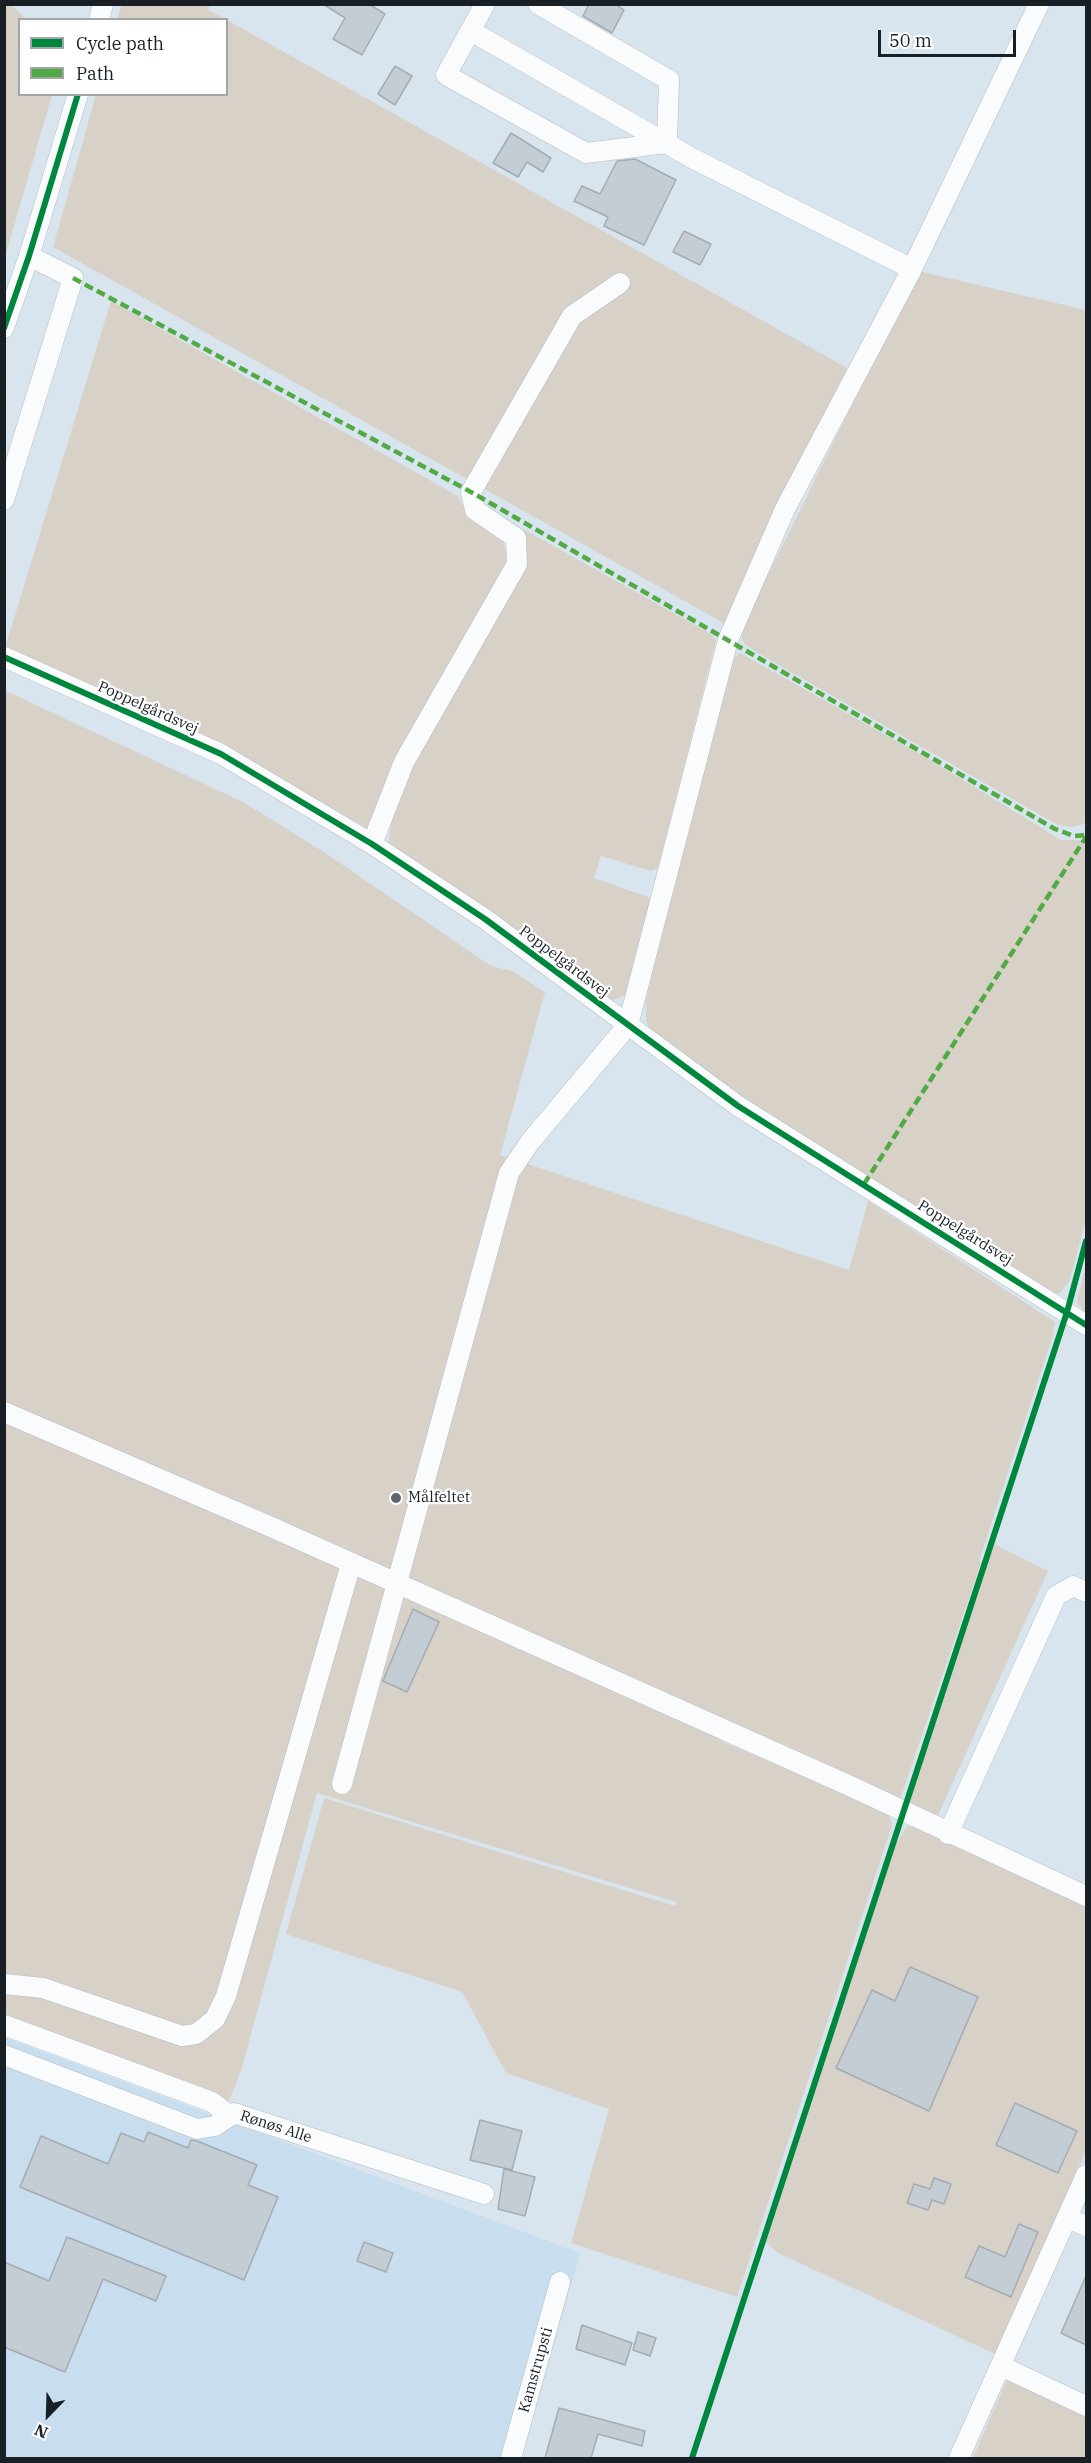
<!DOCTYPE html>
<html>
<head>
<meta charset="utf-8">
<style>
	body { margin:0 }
	#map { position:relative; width:1091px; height:2463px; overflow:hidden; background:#d9e5ee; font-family:"IBM Plex Serif",serif }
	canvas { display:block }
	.frame { position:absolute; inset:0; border:6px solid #182026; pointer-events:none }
	.legend { position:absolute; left:18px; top:18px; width:210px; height:78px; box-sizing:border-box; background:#fff; border:2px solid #a3a6a8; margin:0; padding:8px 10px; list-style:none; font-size:18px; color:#182026 }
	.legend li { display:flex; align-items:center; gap:12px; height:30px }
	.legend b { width:30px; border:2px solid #a3a6a8 }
	.north { position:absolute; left:18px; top:2385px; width:60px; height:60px; -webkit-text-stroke:4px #fff; paint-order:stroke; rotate:203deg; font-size:16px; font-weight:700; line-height:24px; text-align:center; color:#182026 }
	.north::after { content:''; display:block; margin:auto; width:21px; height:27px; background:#182026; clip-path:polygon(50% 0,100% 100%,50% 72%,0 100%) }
	.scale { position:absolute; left:878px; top:30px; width:138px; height:27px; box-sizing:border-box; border:3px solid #182026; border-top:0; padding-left:8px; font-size:18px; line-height:21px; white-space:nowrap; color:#182026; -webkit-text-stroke:4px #fff; paint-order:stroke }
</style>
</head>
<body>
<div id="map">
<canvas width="1091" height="2463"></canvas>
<div class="frame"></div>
<ul class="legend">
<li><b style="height:8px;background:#00873e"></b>Cycle path</li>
<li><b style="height:8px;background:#52aa44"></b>Path</li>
</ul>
<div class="north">N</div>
<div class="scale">50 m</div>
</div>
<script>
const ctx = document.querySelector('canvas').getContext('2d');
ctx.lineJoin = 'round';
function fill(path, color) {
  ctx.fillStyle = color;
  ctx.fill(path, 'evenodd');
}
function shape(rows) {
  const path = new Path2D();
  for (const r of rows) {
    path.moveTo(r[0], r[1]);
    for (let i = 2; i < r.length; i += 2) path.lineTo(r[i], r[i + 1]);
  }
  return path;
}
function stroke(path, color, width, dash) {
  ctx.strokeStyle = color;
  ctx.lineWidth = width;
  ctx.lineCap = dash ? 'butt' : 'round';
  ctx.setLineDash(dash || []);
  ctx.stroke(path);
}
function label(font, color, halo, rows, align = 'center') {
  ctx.font = font + ' "IBM Plex Serif",serif';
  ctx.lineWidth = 4.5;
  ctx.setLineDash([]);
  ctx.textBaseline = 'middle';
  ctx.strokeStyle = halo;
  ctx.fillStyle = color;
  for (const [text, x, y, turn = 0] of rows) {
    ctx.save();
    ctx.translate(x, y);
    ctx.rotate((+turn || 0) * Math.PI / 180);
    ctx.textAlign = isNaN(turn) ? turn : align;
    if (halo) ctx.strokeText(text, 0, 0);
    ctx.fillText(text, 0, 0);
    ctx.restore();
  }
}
fill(shape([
	[4,2037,580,2253,522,2458,5,2458]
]), '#c8dded');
fill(shape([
	[122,4,210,5,208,10,226,19,117,19],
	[11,5,26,19,20,20,20,94,52,95,5,257,4,5],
	[227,20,847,368,727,625,53,247,96,95,226,94],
	[918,271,1086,310,1086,821,1084,824,1072,827,1058,825,756,652,744,643,740,632],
	[111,301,458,496,469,518,504,543,507,560,368,829,225,746,5,648],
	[525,530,711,634,716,640,658,868,651,871,601,856,594,878,648,897,651,907,626,995,613,1000,605,999,388,844,396,798,409,764,522,567,520,532],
	[740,653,932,761,1061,840,1086,840,1086,1220,1069,1282,1059,1294,1055,1293,707,1077,652,1033,646,1021,646,1000,726,664],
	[4,690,245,803,327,854,491,966,512,971,545,992,500,1155,849,1270,868,1201,1055,1322,1053,1335,979,1561,981,1563,898,1805,725,1726,721,1741,882,1809,888,1813,892,1825,737,2297,571,2243,609,2109,506,2073,462,1992,286,1934,324,1798,675,1906,676,1902,317,1793,241,2071,228,2103,5,2017,5,1995,10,1994,4,1994],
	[1086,1264,1086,1315,1077,1302],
	[994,1544,1048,1571,935,1822,906,1808],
	[907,1826,922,1829,1086,1906,1086,2151,995,2354,778,2253,766,2242,894,1847],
	[1009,2375,1086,2411,1086,2458,973,2458]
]), '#d7d1c8');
const building = shape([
	[323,4,369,4,385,14,362,55,333,39,345,18,323,4],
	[589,4,615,4,624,10,612,33,583,16,589,4],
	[395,66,412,76,395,105,378,94,395,66],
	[511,133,551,158,543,172,527,162,518,177,493,163,511,133],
	[635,159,676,180,644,245,604,226,608,217,574,201,582,186,600,194,617,161,635,159],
	[684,231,711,244,700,265,673,252,684,231],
	[413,1609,439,1622,407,1692,383,1681,413,1609],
	[910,1967,978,1997,929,2111,836,2068,872,1990,895,2001,910,1967],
	[1015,2103,1077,2131,1058,2173,996,2145,1015,2103],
	[480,2120,522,2131,512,2170,470,2160,480,2120],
	[148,2132,188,2148,191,2140,197,2141,257,2165,248,2185,278,2197,244,2280,20,2187,41,2136,108,2164,121,2133,144,2142,148,2132],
	[504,2169,535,2177,525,2216,498,2209,504,2169],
	[934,2178,951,2184,944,2204,932,2200,928,2210,907,2203,914,2184,930,2189,934,2178],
	[1019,2224,1038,2232,1011,2297,965,2277,979,2246,1005,2257,1019,2224],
	[67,2237,166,2276,156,2301,103,2279,65,2372,4,2347,4,2262,49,2281,67,2237],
	[364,2242,393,2253,386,2272,357,2261,364,2242],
	[1086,2276,1086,2345,1061,2333,1086,2276],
	[582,2325,632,2343,625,2365,576,2349,582,2325],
	[638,2332,656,2338,650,2356,633,2350,638,2332],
	[559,2408,645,2431,642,2446,598,2434,591,2458,545,2458,559,2408]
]);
fill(building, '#c4cdd4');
stroke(building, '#a3acb3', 1.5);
const minor = shape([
	[485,4,446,75,586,153,667,143,669,80,538,4],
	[99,20,103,4],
	[471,31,692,158,912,269],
	[4,328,29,256,78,94],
	[4,500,73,278,29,256],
	[4,657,221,754,372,844,485,919,738,1106,1086,1325],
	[372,844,404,762,517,564,516,538,475,510,471,492,572,316,620,283],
	[4,1412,269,1526,850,1786,1086,1896],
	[342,1784,509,1173,530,1142,628,1025,728,640,785,509,912,269,1039,4],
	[948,1834,1056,1596,1073,1586,1086,1592],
	[4,1984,43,1988,182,2036,196,2034,215,2019,226,1996,351,1564],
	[4,2025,212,2102,230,2116],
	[4,2055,197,2129,215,2126,234,2113,484,2194],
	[1068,2218,1086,2226],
	[1001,2366,1086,2406],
	[511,2458,560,2282],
	[959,2458,1086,2175]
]);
stroke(minor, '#b4bdc4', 21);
stroke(minor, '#f9fbfc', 20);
stroke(shape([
	[73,278,471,492,1055,829,1074,836,1086,835],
	[864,1184,1086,837]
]), '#52aa44', 4.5, [9, 4.5]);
stroke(shape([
	[4,328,29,256,78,94],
	[4,657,221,754,372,844,485,919,738,1106,1086,1325],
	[692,2458,1067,1312,1086,1241]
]), '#00873e', 6);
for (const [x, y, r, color] of [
	[396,1498,6,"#5c656c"]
]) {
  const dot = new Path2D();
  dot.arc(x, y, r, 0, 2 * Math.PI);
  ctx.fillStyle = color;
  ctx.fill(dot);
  stroke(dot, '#fff', 2);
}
label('15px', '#182026', '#fff', [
	["Poppelgårdsvej",148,708,24],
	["Poppelgårdsvej",564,962,37],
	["Poppelgårdsvej",965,1233,32],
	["Rønøs Alle",276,2127,18],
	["Kamstrupsti",536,2370,-74]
]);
label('15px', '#182026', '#fff', [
	["Målfeltet",408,1498]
], 'left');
</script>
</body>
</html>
